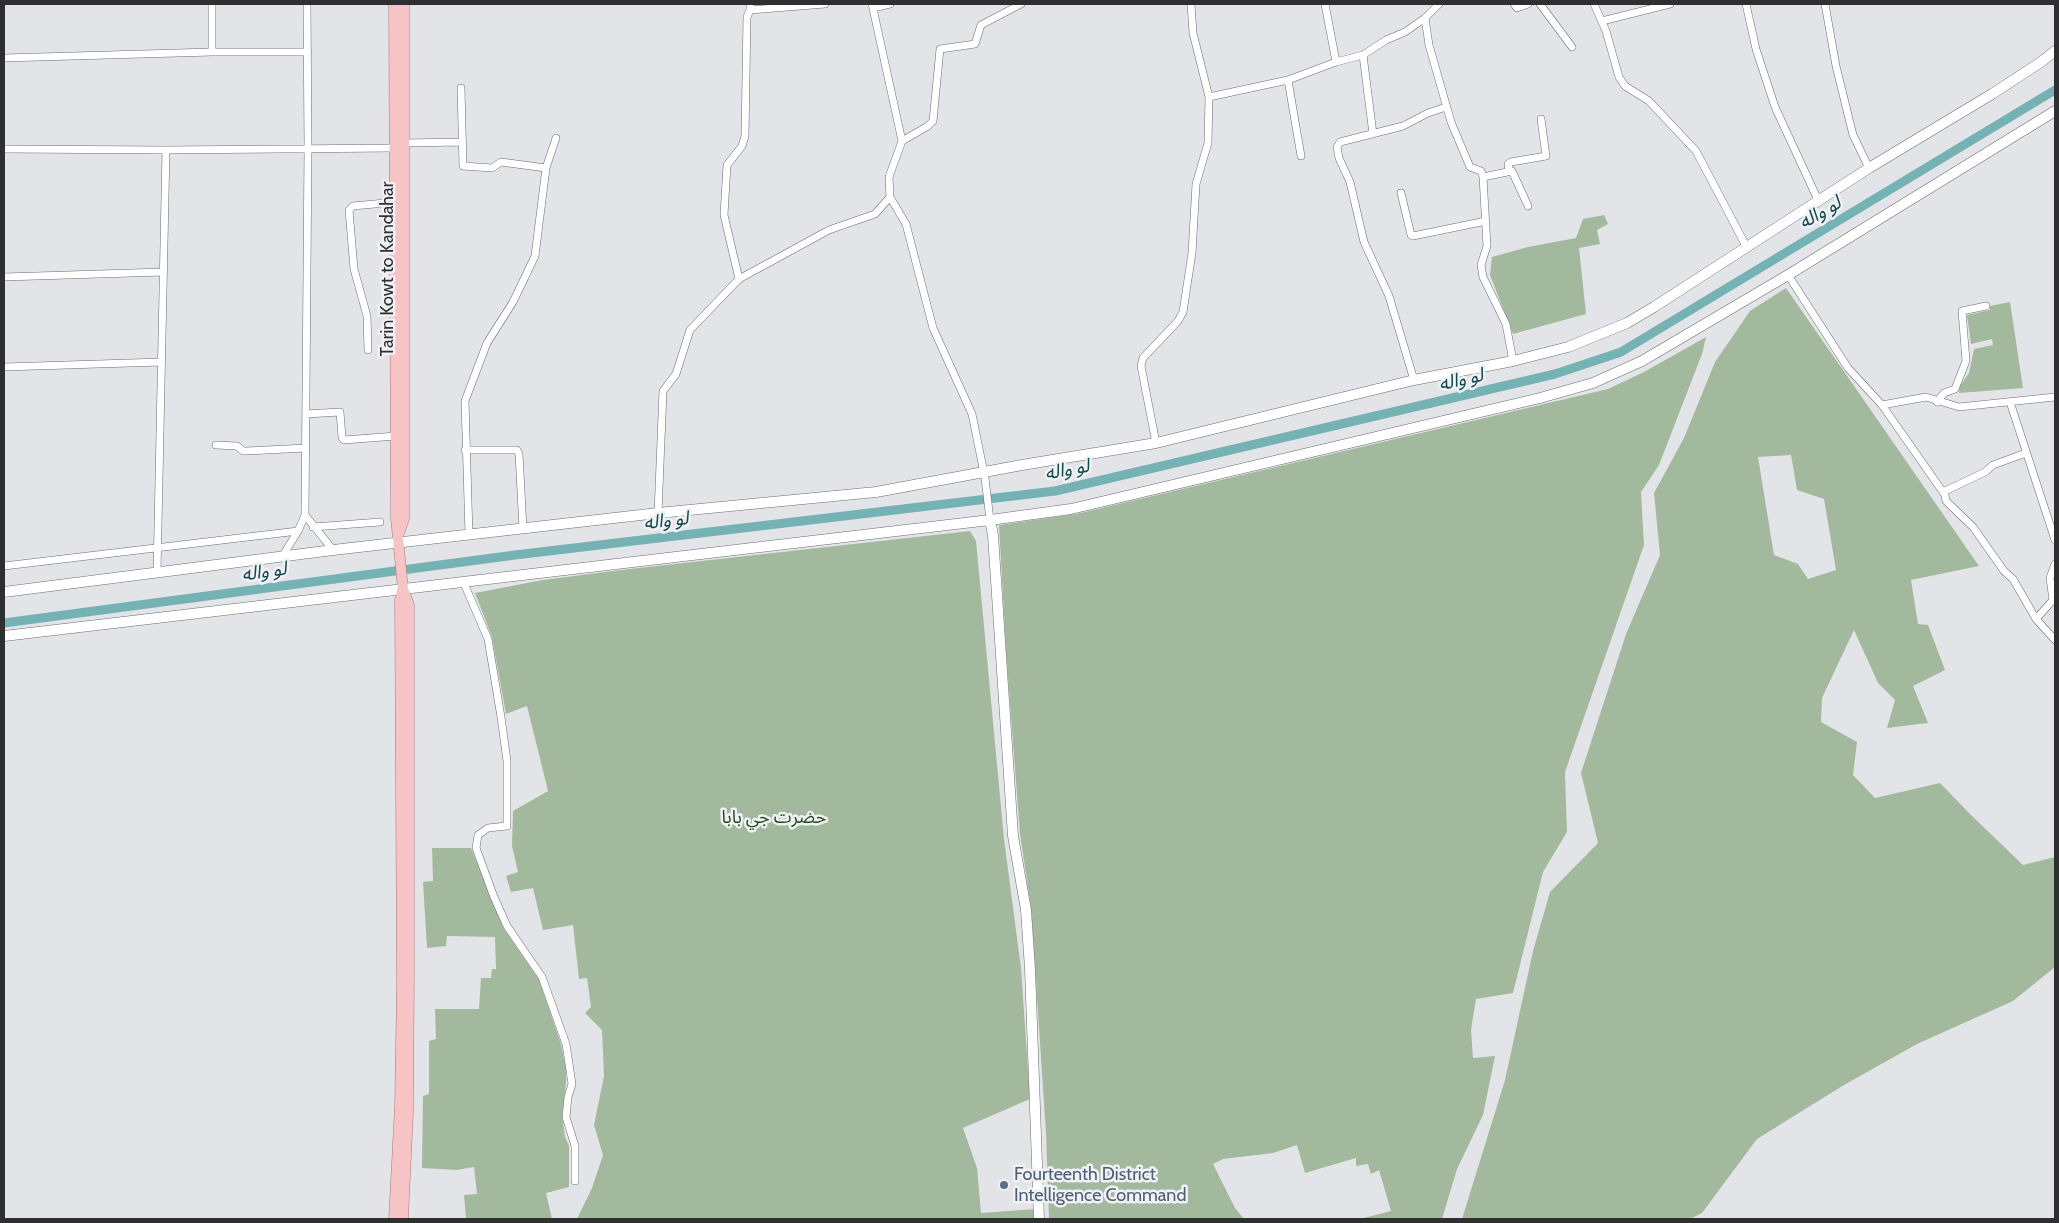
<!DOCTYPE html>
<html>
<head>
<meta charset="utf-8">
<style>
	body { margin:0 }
	#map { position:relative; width:2059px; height:1223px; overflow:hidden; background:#e3e4e8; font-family:Cabin,sans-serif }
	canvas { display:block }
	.frame { position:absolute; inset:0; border:5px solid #2f2f31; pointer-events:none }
</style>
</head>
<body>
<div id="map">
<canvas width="2059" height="1223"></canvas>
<div class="frame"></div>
</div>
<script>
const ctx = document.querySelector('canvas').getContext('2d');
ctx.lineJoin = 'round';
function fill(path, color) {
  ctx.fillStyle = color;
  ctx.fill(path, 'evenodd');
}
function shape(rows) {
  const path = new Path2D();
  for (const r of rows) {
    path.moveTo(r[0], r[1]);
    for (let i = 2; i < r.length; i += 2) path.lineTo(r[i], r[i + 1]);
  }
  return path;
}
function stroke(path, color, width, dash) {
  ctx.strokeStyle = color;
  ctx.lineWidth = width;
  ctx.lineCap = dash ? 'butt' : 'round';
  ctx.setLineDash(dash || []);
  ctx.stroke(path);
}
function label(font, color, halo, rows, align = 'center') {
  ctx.font = font + ' Cabin,"Noto Sans Arabic",sans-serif';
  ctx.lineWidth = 5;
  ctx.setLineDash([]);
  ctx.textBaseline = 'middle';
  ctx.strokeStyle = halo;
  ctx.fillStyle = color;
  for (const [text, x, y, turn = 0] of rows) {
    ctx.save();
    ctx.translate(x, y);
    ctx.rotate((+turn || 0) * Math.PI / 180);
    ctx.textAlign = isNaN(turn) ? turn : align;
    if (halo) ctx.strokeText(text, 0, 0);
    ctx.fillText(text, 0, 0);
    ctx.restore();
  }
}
fill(shape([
	[1604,215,1608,224,1597,230,1600,244,1579,248,1586,314,1513,334,1490,275,1492,257,1528,247,1576,238,1583,219],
	[1786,288,1979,566,1911,580,1918,624,1928,625,1945,670,1913,686,1928,723,1887,728,1895,700,1878,683,1854,630,1822,698,1821,722,1857,742,1853,775,1875,798,1940,783,1971,815,2023,865,2055,857,2055,967,2013,1001,1917,1044,1844,1085,1757,1139,1702,1213,1690,1219,1462,1219,1505,1080,1533,951,1550,892,1598,843,1581,773,1626,634,1660,555,1654,493,1684,438,1715,362,1750,311],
	[1791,455,1797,490,1824,499,1836,570,1808,579,1798,564,1774,555,1758,457],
	[2010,302,2023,388,1959,393,1960,386,1969,373,1974,349,1993,345,1992,339,1971,344,1967,315,1990,310,1990,306],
	[1706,337,1702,354,1659,465,1641,492,1644,545,1565,772,1567,832,1543,872,1513,993,1476,999,1471,1030,1473,1058,1495,1056,1483,1115,1457,1169,1442,1219,1360,1219,1391,1211,1379,1170,1371,1174,1368,1164,1356,1166,1356,1158,1305,1173,1297,1145,1273,1153,1223,1159,1213,1164,1235,1208,1244,1219,1049,1219,1046,1133,1031,907,1020,834,1006,650,999,525,1076,514,1608,389,1644,372],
	[970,531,976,541,1004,839,1021,968,1030,1099,963,1128,977,1168,981,1213,1036,1209,1036,1219,577,1219,592,1188,603,1155,594,1125,604,1076,602,1030,585,1013,591,1007,587,978,579,979,573,925,543,930,533,888,511,892,506,876,518,872,512,846,513,811,548,791,527,706,506,714,492,637,475,593,543,580,621,570],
	[432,848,471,848,504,929,539,980,561,1044,566,1069,566,1084,562,1116,565,1137,569,1146,569,1187,546,1193,552,1219,466,1219,464,1195,477,1194,474,1167,457,1170,422,1168,423,1096,429,1094,429,1041,436,1039,435,1009,479,1009,481,978,491,978,492,969,496,969,495,937,447,936,446,946,427,948,423,882,433,881]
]), '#a3b99e');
stroke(shape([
	[4,623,515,555,1055,491,1555,374,1621,352,2055,90]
]), '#75b2b4', 9);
const street = shape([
	[212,4,212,52],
	[872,4,902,141,889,177,890,197,906,224,933,328,972,414,985,478,990,520],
	[1325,4,1336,62],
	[1514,4,1517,8,1528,4],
	[1540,4,1572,47],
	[1594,4,1606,31,1619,77,1625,86,1649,101,1696,151,1746,246],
	[1746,4,1756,49,1775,107,1818,200],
	[1825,4,1836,66,1853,135,1869,168],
	[873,8,890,4],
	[750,10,825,4],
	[1425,18,1429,45,1451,122,1470,167,1481,171,1483,177,1487,246,1481,265,1483,277,1506,324,1513,361],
	[1602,21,1670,4],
	[1363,55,1373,134],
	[4,58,212,52,308,52],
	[461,88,463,166,492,168,501,162,546,168],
	[1209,97,1288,80],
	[902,141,928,126,933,121,940,49,975,44,981,25,1021,4],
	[404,143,462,142],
	[4,149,166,150,395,148],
	[1301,156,1288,80,1336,62,1363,55,1386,40,1405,32,1425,18,1439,4],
	[1509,170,1508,164,1511,162,1546,156,1541,119],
	[1483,177,1512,171,1528,206],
	[1401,193,1411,235,1413,236,1486,221],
	[1788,275,1848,368,1882,405,1945,495,1946,501,1973,527,2004,571,2013,579,2036,619,2055,640],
	[4,277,163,272],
	[739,279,724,215,727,165,742,146,745,136,747,17,750,10,750,4],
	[368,350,367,316,354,269,349,210,353,206,396,202],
	[4,367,161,362],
	[1414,380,1389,296,1364,242,1350,182,1339,158,1337,147,1340,142,1403,126,1428,113,1446,107],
	[1937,402,1944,393,1955,389,1966,361,1962,311,1986,306],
	[2010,402,2055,540],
	[1882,405,1926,397,1959,407,2055,397],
	[306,414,340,412,342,437,344,440,396,436],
	[1156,443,1141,366,1143,358,1178,321,1183,312,1192,253,1196,184,1208,143,1209,97,1193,33,1191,4],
	[216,445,237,446,243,451,247,451,306,448],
	[465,450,517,450,519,454,523,529],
	[1943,492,1985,472,1993,465,2026,453],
	[658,513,663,391,676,374,690,330,739,279,829,230,875,214,890,197],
	[305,515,333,550],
	[313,527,380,522],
	[469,535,465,401,487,343,513,302,535,256,546,168,556,138],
	[282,557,298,531,305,515,308,148,307,4],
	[4,566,298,531],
	[157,573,166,150],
	[463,581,488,639,501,717,507,761,507,826,488,828,478,835,476,848,494,897,507,926,542,977,566,1044,572,1084,568,1097,566,1117,575,1146,575,1181],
	[2036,619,2053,600,2050,578,2055,564]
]);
const secondary = shape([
	[990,520,993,535,1013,836,1026,910,1030,969,1039,1219],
	[4,592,333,550,658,513,876,492,1022,465,1156,443,1414,380,1513,361,1568,347,1627,323,1654,307,1869,168,1992,94,2041,62,2055,51],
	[4,636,990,520,1071,509,1540,398,1593,383,1642,361,1788,275,2055,111]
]);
const primary = shape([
	[394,4,396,518,403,589,409,605,409,975,408,1112,403,1219],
	[399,533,404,519,404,4],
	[394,1219,400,1106,402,984,400,600,402,590]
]);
stroke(street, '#6b6c70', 8);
stroke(secondary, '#6b6c70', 11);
stroke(primary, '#ac7678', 11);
stroke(street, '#fff', 7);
stroke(secondary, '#fff', 10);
stroke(primary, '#f6c4c5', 10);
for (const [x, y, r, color] of [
	[1004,1185,5,"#5c6f8a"]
]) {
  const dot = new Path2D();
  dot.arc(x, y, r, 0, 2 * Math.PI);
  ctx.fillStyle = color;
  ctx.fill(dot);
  stroke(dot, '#f0f1f5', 2);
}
label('18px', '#2f2f31', '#f0f1f5', [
	["Tarin Kowt to Kandahar",388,269,-90]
]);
label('18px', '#224d1a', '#f0f1f5', [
	["حضرت جي بابا",774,818]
]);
label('18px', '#4e5e75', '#f0f1f5', [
	["Fourteenth District",1014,1175],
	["Intelligence Command",1014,1196]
], 'left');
label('italic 19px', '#134a4c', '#f0f1f5', [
	["لو واله",1820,213,-31],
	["لو واله",1461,380,-13],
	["لو واله",1067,470,-11],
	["لو واله",666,521,-7],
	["لو واله",264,572,-8]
]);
</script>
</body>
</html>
